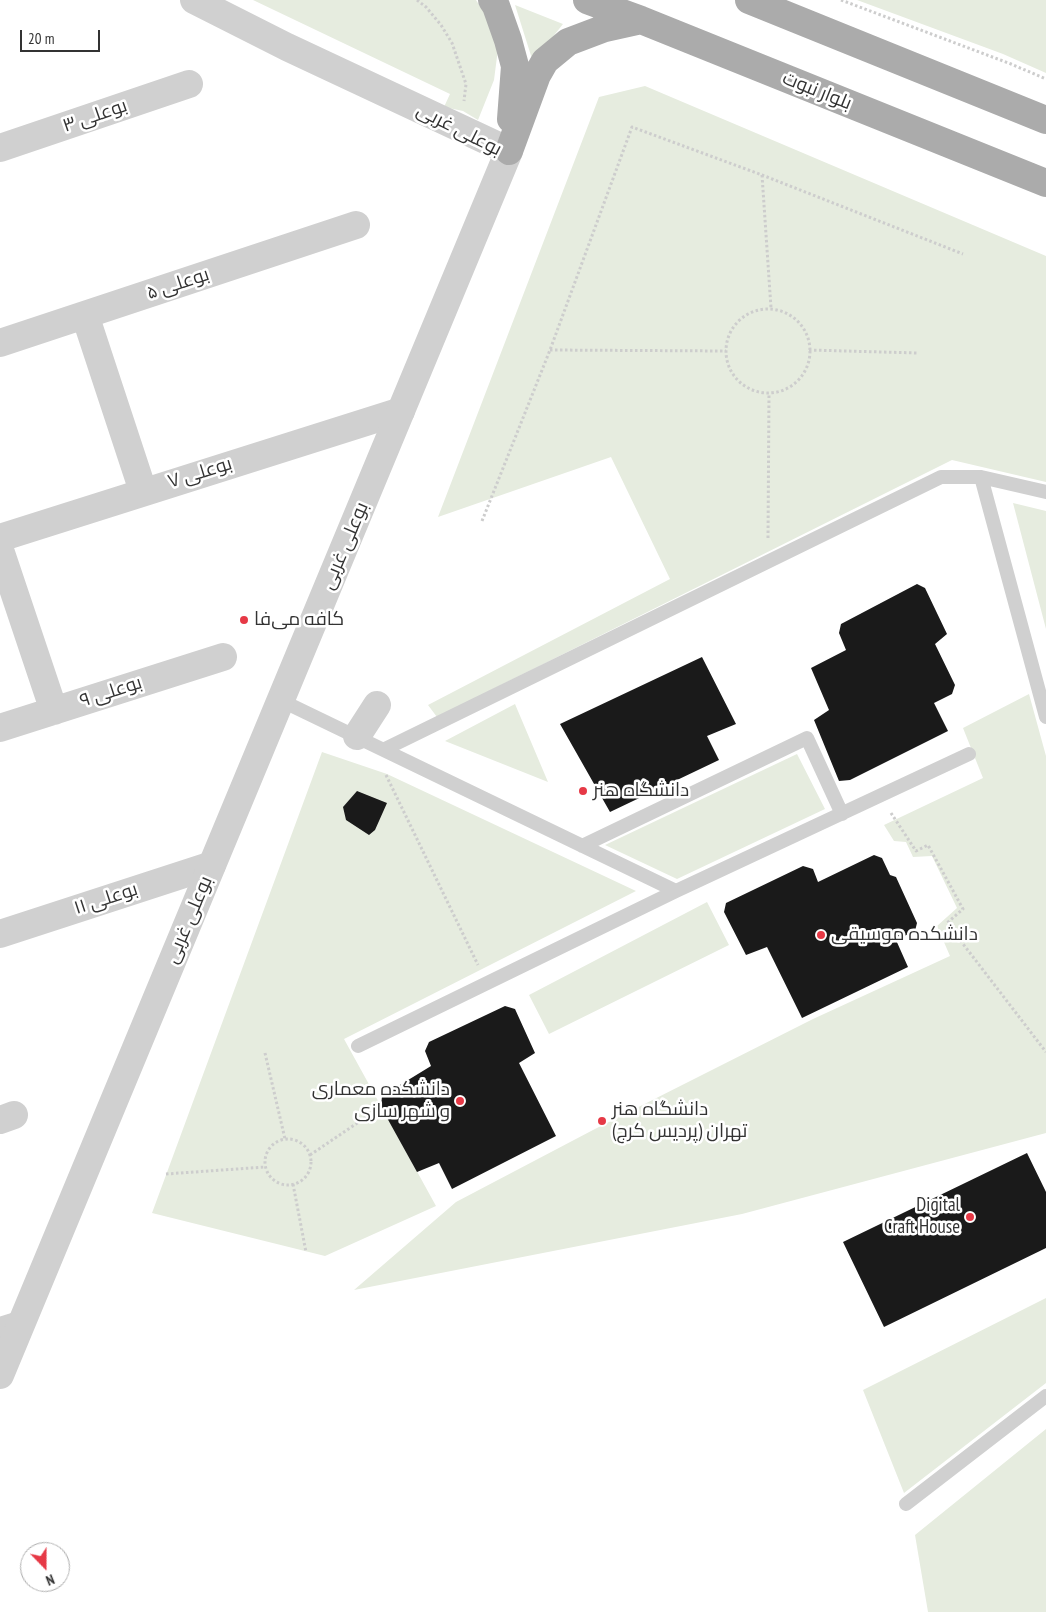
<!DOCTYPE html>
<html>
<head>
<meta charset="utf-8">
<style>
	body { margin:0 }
	#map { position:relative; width:1046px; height:1612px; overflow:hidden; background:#fff; font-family:"PT Sans Narrow",sans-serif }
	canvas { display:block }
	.north { position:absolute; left:20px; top:1542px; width:50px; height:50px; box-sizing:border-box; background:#fff; border:1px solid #adadad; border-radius:50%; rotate:158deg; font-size:14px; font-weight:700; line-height:20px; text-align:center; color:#333 }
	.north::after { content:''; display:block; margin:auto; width:18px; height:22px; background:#e63946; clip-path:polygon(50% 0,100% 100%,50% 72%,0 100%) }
	.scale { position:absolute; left:20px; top:30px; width:80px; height:22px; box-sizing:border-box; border:2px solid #333; border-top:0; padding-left:6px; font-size:15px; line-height:18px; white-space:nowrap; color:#333; -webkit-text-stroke:4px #fff; paint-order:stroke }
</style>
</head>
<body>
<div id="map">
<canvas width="1046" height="1612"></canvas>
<div class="north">N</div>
<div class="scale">20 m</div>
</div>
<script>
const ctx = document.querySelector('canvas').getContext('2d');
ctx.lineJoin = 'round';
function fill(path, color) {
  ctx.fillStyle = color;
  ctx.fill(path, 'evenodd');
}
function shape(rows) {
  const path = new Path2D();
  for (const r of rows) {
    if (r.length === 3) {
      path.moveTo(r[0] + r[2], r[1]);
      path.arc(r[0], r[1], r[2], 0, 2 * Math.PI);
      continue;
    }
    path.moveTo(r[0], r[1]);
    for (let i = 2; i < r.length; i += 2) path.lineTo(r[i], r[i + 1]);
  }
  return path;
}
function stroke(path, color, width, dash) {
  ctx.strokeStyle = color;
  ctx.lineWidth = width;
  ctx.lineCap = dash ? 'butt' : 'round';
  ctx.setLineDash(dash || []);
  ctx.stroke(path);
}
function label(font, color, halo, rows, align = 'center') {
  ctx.font = font + ' "PT Sans Narrow",Cairo,sans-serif';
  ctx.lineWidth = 5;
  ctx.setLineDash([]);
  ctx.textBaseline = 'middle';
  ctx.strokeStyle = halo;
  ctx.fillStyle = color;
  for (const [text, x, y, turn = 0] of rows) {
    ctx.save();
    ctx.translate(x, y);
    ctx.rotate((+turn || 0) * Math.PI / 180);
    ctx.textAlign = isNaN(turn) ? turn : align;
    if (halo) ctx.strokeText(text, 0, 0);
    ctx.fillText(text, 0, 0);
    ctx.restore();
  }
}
fill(shape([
	[253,0,476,0,487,17,498,49,494,80,478,120,463,111,444,107,450,94],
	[857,0,1046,0,1046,73,1003,54],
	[515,5,563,24,533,62],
	[645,86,1046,256,1046,482,952,460,437,717,428,705,670,579,611,457,438,517,599,97],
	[1013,503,1046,511,1046,629],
	[1029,694,1046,756,1046,1133,742,1214,354,1290,456,1202,593,1130,813,1019,950,956,937,926,957,908,932,856,913,857,906,842,894,841,884,825,983,778,963,728],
	[515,704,548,782,445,741],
	[322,752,387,774,636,891,344,1039,436,1206,325,1256,152,1213],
	[797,754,825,809,677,879,605,845],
	[707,902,729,945,549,1034,529,995],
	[1046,1298,1046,1383,904,1493,863,1390],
	[1046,1429,1046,1612,928,1612,915,1535]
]), '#e6ecdf');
fill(shape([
	[917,584,925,588,947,634,935,644,955,685,952,694,934,703,948,731,850,780,839,781,814,720,829,710,811,668,846,650,839,633,841,624],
	[702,657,736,724,707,736,719,760,610,812,560,724],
	[357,791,387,803,375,830,369,835,346,820,343,807],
	[874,855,882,858,890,875,896,877,917,923,915,931,896,940,908,967,802,1018,767,947,746,955,724,912,726,903,803,866,813,869,818,882],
	[505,1006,515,1009,535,1053,519,1063,556,1136,452,1189,439,1163,417,1172,381,1107,382,1096,431,1066,425,1051,429,1042],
	[1027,1153,1046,1192,1046,1248,884,1327,843,1242]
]), '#1a1a1a');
stroke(shape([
	[417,0,426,7,441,25,452,43,466,84,464,101],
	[841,0,1011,64,1046,79],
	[762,175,771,308],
	[768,351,42],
	[550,350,726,351],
	[809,350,918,353],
	[482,521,550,350,632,127,762,175,963,254],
	[768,538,769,393],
	[386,775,478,965],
	[891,813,916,851,928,845,963,909,947,923,1046,1052],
	[265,1053,285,1139],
	[288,1162,23],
	[310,1155,381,1107],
	[166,1174,265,1167],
	[293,1184,306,1252]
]), '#cdcdcd', 3, [2.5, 2.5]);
stroke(shape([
	[981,477,1046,717],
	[280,700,676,891],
	[385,749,941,477,981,477,1046,492],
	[582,846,807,738,842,814],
	[358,1046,676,891,969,754],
	[906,1504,1046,1396]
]), '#d0d0d0', 14);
stroke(shape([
	[0,148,189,84],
	[85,315,143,491],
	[0,343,356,225],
	[0,538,401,411],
	[0,550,54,711],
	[0,728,223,657],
	[357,736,377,705],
	[0,934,212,865],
	[0,1120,14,1115],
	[0,1331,20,1325]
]), '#d0d0d0', 28);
stroke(shape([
	[0,1375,509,151,287,47,194,0]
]), '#d0d0d0', 28);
stroke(shape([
	[492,0,496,6,508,40,515,66,511,119],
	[587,0,641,20,1046,183],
	[749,0,1046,120],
	[509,151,537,75,545,61,568,42,605,28,641,20]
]), '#ababab', 28);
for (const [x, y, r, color] of [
	[244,620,5,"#e63946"],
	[583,791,5,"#e63946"],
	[821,935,5,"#e63946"],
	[460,1101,5,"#e63946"],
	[602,1121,5,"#e63946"],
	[970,1217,5,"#e63946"]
]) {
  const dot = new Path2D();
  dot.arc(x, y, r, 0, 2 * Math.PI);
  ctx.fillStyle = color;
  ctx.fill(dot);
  stroke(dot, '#fff', 2);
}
label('19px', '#333', '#fff', [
	["بلوار نبوت",817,91,22],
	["بوعلی ۳",95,116,-19],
	["بوعلی غربی",459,130,27],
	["بوعلی ۵",178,284,-18],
	["بوعلی ۷",200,473,-17],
	["بوعلی غربی",345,546,-67],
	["بوعلی ۹",111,692,-18],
	["بوعلی ۱۱",106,899,-18],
	["بوعلی غربی",189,920,-67]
]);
label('19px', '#333', '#fff', [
	["کافه می‌فا",254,620],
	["دانشگاه هنر",593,791],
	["دانشکده موسیقی",831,935],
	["دانشکده معماری",450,1090,"right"],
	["و شهر سازی",450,1112,"right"],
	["دانشگاه هنر",612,1110],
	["تهران (پردیس کرج)",612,1132],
	["Digital",960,1206,"right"],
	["Craft House",960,1228,"right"]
], 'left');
</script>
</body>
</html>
